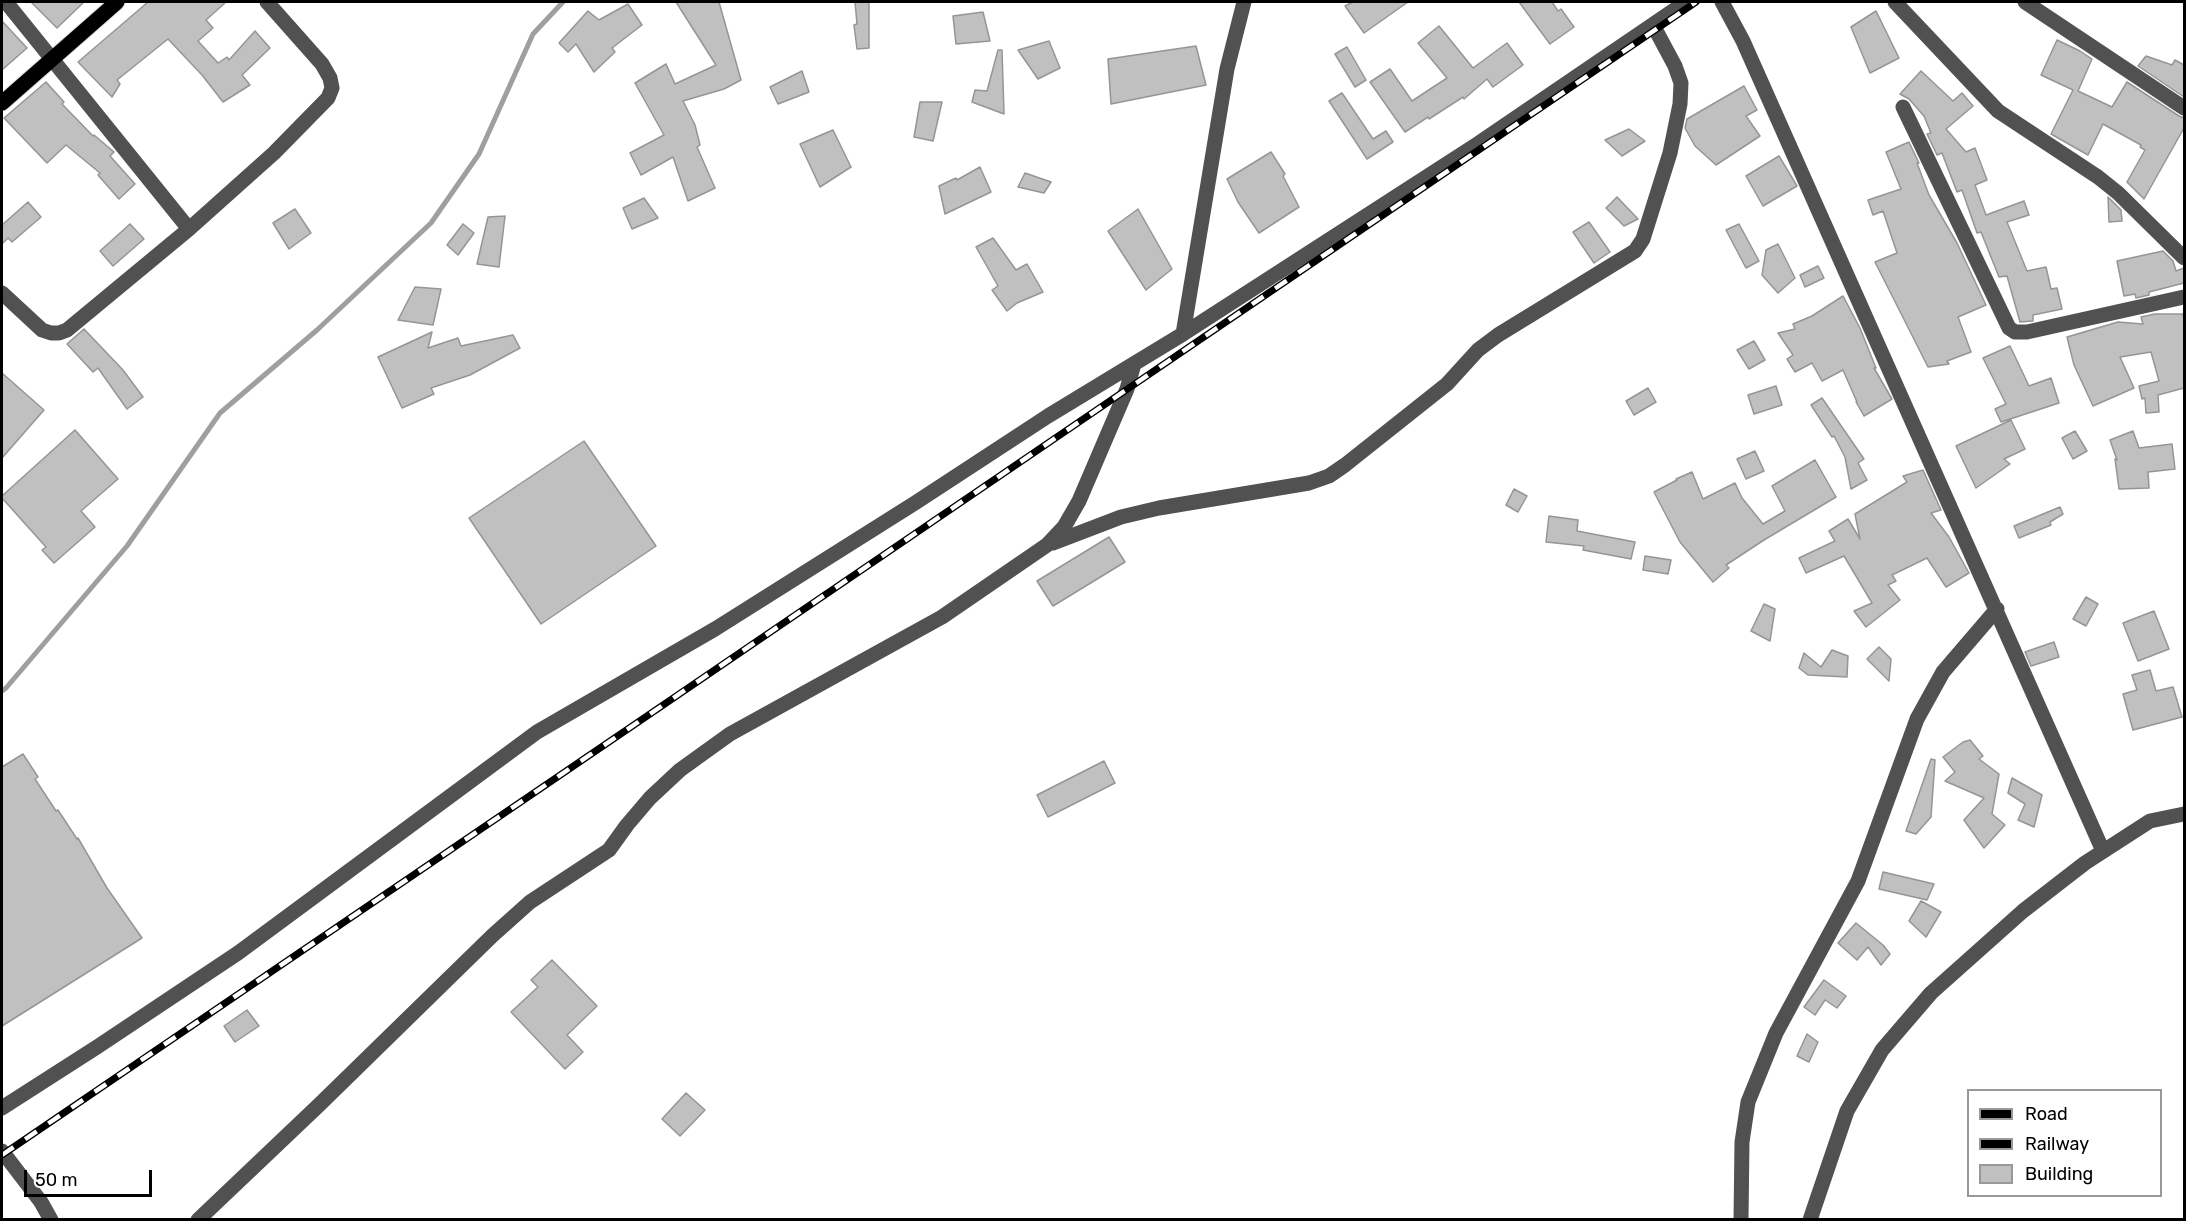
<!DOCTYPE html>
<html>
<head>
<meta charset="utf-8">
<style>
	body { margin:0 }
	#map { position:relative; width:2186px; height:1221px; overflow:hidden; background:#fff; font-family:Rubik,sans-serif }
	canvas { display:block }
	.frame { position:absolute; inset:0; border:3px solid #000; pointer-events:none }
	.legend { position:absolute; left:1967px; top:1089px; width:195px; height:108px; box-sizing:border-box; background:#fff; border:2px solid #999; margin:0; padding:8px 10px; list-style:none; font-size:18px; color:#000 }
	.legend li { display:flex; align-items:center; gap:12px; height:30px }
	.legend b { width:30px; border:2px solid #999 }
	.scale { position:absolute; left:24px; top:1170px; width:128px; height:27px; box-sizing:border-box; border:3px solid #000; border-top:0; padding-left:8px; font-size:18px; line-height:21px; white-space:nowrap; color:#000; -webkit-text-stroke:4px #fff; paint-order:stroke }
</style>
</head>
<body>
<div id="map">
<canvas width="2186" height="1221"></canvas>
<div class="frame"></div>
<ul class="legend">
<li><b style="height:8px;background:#000"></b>Road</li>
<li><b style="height:8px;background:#000"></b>Railway</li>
<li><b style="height:16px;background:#c0c0c0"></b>Building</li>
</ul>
<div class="scale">50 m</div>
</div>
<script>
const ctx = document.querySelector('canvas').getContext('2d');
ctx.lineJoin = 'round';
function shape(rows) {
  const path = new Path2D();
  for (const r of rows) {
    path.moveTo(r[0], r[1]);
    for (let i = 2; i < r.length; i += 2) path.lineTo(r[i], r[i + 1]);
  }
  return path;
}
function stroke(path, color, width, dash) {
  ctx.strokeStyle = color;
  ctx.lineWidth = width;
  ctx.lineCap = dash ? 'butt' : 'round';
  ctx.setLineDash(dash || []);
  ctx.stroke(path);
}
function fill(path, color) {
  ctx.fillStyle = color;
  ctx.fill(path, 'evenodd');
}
stroke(shape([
	[2,691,6,688,127,546,220,413,317,330,431,223,479,154,533,34,563,2]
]), '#9f9f9f', 5);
const building = shape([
	[31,2,84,2,57,28,31,2],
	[148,2,226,2,206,20,213,28,198,41,218,63,227,57,229,60,255,31,270,48,242,75,250,85,223,102,202,75,168,39,117,80,120,84,112,97,78,62,148,2],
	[676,2,719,2,741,80,724,89,683,101,695,125,700,145,697,147,715,188,688,201,673,157,641,175,630,153,664,135,635,83,666,64,675,84,716,65,676,2],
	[855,2,869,2,869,48,857,49,854,25,857,24,855,2],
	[1353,2,1408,2,1364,33,1345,6,1353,2],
	[1519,2,1552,2,1558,11,1561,9,1574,27,1550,44,1519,2],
	[628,4,642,25,612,48,615,52,594,72,576,44,568,52,559,43,588,11,599,20,628,4],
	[1876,11,1899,58,1870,73,1851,27,1876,11],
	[983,12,990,41,956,44,953,16,983,12],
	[2,21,27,48,2,70,2,21],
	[1439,26,1473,68,1507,43,1523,65,1493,87,1487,79,1464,99,1463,97,1429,119,1428,117,1405,132,1370,82,1390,69,1412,101,1447,78,1418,43,1439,26],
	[2057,40,2080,51,2092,59,2078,91,2112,107,2127,82,2179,116,2184,118,2184,128,2144,199,2127,182,2145,150,2140,147,2141,145,2103,124,2088,155,2051,134,2073,90,2041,75,2057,40],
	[1049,41,1060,68,1038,79,1018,50,1049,41],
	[1196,46,1206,85,1111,104,1108,59,1196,46],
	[1347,47,1366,80,1355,87,1335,54,1347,47],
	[998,50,1002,50,1004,114,972,102,975,90,987,91,998,50],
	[2146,56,2172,65,2175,60,2184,65,2184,97,2138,66,2146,56],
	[802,71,809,92,778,104,770,87,802,71],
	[1921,71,1953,101,1962,93,1973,106,1946,129,1966,152,1975,148,1987,180,1975,185,1986,215,2024,201,2029,215,2007,222,2027,271,2046,267,2051,289,2057,288,2062,309,2033,315,2033,321,2020,322,2007,276,1999,277,1981,232,1977,233,1962,190,1957,192,1942,153,1937,155,1927,134,1931,133,1924,116,1909,99,1900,94,1921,71],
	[46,82,64,102,62,104,93,136,94,135,114,152,110,156,135,184,119,199,98,175,100,173,66,145,47,163,4,118,46,82],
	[1744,86,1757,110,1746,116,1760,136,1716,165,1695,146,1685,128,1687,119,1744,86],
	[1342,93,1373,139,1386,131,1393,142,1367,159,1329,101,1342,93],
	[920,102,942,102,933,141,914,137,920,102],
	[1629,129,1645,141,1622,156,1605,140,1629,129],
	[833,130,851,167,820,187,800,144,833,130],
	[1909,142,1919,163,1917,163,1929,195,1957,243,1986,305,1958,317,1971,352,1947,361,1949,364,1928,367,1875,262,1897,253,1883,211,1873,215,1868,200,1901,189,1886,152,1909,142],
	[1271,152,1285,174,1283,176,1299,207,1259,233,1238,202,1227,179,1271,152],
	[1779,156,1797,186,1763,206,1746,176,1779,156],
	[980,167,991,192,945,214,939,186,956,178,957,180,980,167],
	[1025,173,1051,182,1044,193,1018,187,1025,173],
	[1617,197,1638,219,1624,226,1606,208,1617,197],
	[2108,197,2121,210,2122,221,2109,222,2108,197],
	[644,198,658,218,632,229,623,208,644,198],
	[28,202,41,217,12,242,8,238,2,244,2,225,28,202],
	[295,209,311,233,289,249,273,223,295,209],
	[1138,209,1172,269,1146,290,1108,231,1138,209],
	[505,216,499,267,477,264,488,217,505,216],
	[1589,222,1610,252,1594,263,1573,232,1589,222],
	[130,224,144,239,113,266,100,251,130,224],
	[463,224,474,233,458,255,447,245,463,224],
	[1739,224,1759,261,1746,268,1726,230,1739,224],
	[993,238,1016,270,1027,264,1043,292,1017,303,1007,311,992,290,998,286,976,247,993,238],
	[1778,244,1795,278,1778,293,1762,275,1766,250,1778,244],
	[2163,251,2173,261,2176,271,2184,268,2184,283,2149,292,2149,295,2136,298,2135,294,2124,296,2117,261,2163,251],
	[1818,266,1824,278,1805,287,1800,275,1818,266],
	[415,287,441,289,433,325,398,320,415,287],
	[1843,296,1860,328,1876,368,1874,368,1892,399,1864,416,1856,402,1857,402,1843,370,1822,381,1812,363,1795,372,1787,359,1793,355,1778,333,1795,329,1793,324,1812,316,1843,296],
	[2155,314,2183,314,2184,320,2184,388,2158,395,2159,412,2146,413,2145,398,2142,399,2139,386,2159,381,2151,352,2120,357,2134,388,2093,406,2074,365,2067,337,2118,322,2143,324,2141,317,2155,314],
	[84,329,123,370,143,397,127,409,98,368,93,372,67,344,84,329],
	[432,332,428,348,458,338,461,346,513,335,520,348,470,375,431,388,434,394,402,408,378,357,432,332],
	[1754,341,1765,360,1749,369,1737,350,1754,341],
	[2010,346,2029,386,2051,378,2059,403,2001,422,1995,409,2006,404,1983,358,2010,346],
	[2,373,44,410,2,458,2,373],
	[1776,386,1782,405,1754,414,1748,395,1776,386],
	[1648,388,1656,402,1634,415,1626,401,1648,388],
	[1822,398,1864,459,1858,463,1867,480,1851,489,1845,457,1834,436,1832,437,1811,405,1822,398],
	[2011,420,2025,449,2004,459,2010,464,1976,488,1956,446,2011,420],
	[75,430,118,479,81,511,95,527,54,563,42,550,46,547,2,498,2,496,75,430],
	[2075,431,2087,451,2073,459,2062,438,2075,431],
	[2133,431,2139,448,2172,444,2175,469,2148,472,2149,488,2119,489,2115,459,2117,460,2110,440,2133,431],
	[584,441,656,546,541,624,469,518,584,441],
	[1755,451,1764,471,1746,479,1737,459,1755,451],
	[1815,460,1836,497,1764,540,1726,565,1729,568,1713,582,1680,542,1654,492,1677,480,1676,479,1692,472,1703,499,1735,483,1742,498,1763,524,1785,511,1772,486,1815,460],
	[1923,470,1941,510,1931,513,1949,537,1969,573,1946,587,1927,558,1892,575,1896,581,1888,585,1900,600,1866,627,1854,611,1872,603,1844,556,1806,573,1799,558,1835,541,1829,531,1848,519,1860,539,1855,514,1907,482,1903,476,1923,470],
	[1514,489,1527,496,1518,512,1506,505,1514,489],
	[2060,507,2063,514,2050,522,2051,525,2019,538,2014,526,2060,507],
	[1549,516,1578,520,1577,531,1635,542,1631,559,1583,550,1584,546,1546,542,1549,516],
	[1109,537,1125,562,1053,606,1037,581,1109,537],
	[1645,556,1671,560,1668,574,1643,570,1645,556],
	[2086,597,2098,604,2086,626,2073,619,2086,597],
	[1764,604,1775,609,1770,641,1751,631,1764,604],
	[2154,611,2169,649,2138,661,2123,623,2154,611],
	[2054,642,2059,657,2031,666,2025,652,2054,642],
	[1879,647,1891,659,1889,681,1867,659,1879,647],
	[1832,650,1848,656,1847,677,1808,675,1799,668,1804,653,1821,667,1832,650],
	[2150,670,2156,691,2173,687,2182,717,2133,730,2123,694,2137,690,2132,675,2150,670],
	[1970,740,1983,756,1979,759,1999,774,1992,814,2005,825,1984,848,1964,820,1984,798,1945,781,1955,772,1943,757,1963,742,1970,740],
	[23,754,38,777,35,779,56,811,58,810,77,839,78,838,107,888,142,938,2,1026,2,767,23,754],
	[1931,759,1935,760,1931,817,1916,834,1906,831,1931,759],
	[1104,761,1115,783,1048,817,1037,795,1104,761],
	[2012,778,2042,795,2034,827,2018,820,2025,804,2008,793,2012,778],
	[1883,872,1934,884,1927,900,1879,889,1883,872],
	[1921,901,1941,912,1926,937,1909,921,1921,901],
	[1856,923,1883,945,1890,954,1881,965,1868,947,1857,960,1838,943,1856,923],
	[552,960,597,1006,567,1035,583,1052,565,1069,511,1012,538,987,531,980,552,960],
	[1824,980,1846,996,1837,1008,1825,1000,1815,1015,1804,1007,1824,980],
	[247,1010,259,1026,235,1042,224,1026,247,1010],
	[1807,1034,1818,1042,1809,1062,1797,1056,1807,1034],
	[686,1093,705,1110,680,1136,662,1119,686,1093]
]);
fill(building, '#c0c0c0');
stroke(building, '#959595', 1.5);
const major = shape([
	[2,103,117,2]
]);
stroke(major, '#dbdbdb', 17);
stroke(shape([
	[1722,2,1743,41,2103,851],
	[1895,2,1998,111,2098,177,2118,193,2184,258],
	[2025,2,2184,108],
	[1903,107,2009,328,2015,332,2027,332,2184,297],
	[189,229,274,153,328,98,332,88,330,78,322,64,267,2],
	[2,293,42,330,51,333,59,333,67,330,189,229,6,2],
	[1183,334,1227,69,1244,2],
	[1053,543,1121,517,1159,508,1309,483,1329,476,1345,465,1447,384,1478,350,1498,335,1635,251,1643,239,1670,153,1680,104,1681,83,1675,66,1653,25],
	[2,1108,97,1047,238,953,537,732,715,629,915,503,1048,416,1183,334,1479,143,1686,2],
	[2,1151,41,1202,51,1220],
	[198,1220,320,1104,492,936,530,902,609,850,627,825,650,798,680,770,730,734,942,617,1047,545,1064,527,1079,501,1127,389,1134,364],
	[1741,1220,1742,1142,1748,1102,1776,1033,1858,881,1917,719,1943,672,1997,609],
	[1810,1220,1847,1111,1882,1050,1931,993,2023,911,2085,863,2150,821,2184,814]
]), '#515151', 15);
stroke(major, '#000', 15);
const rail = shape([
	[2,1155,1696,2]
]);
stroke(rail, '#000', 7);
stroke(rail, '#fff', 4.5, [14]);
</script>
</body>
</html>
